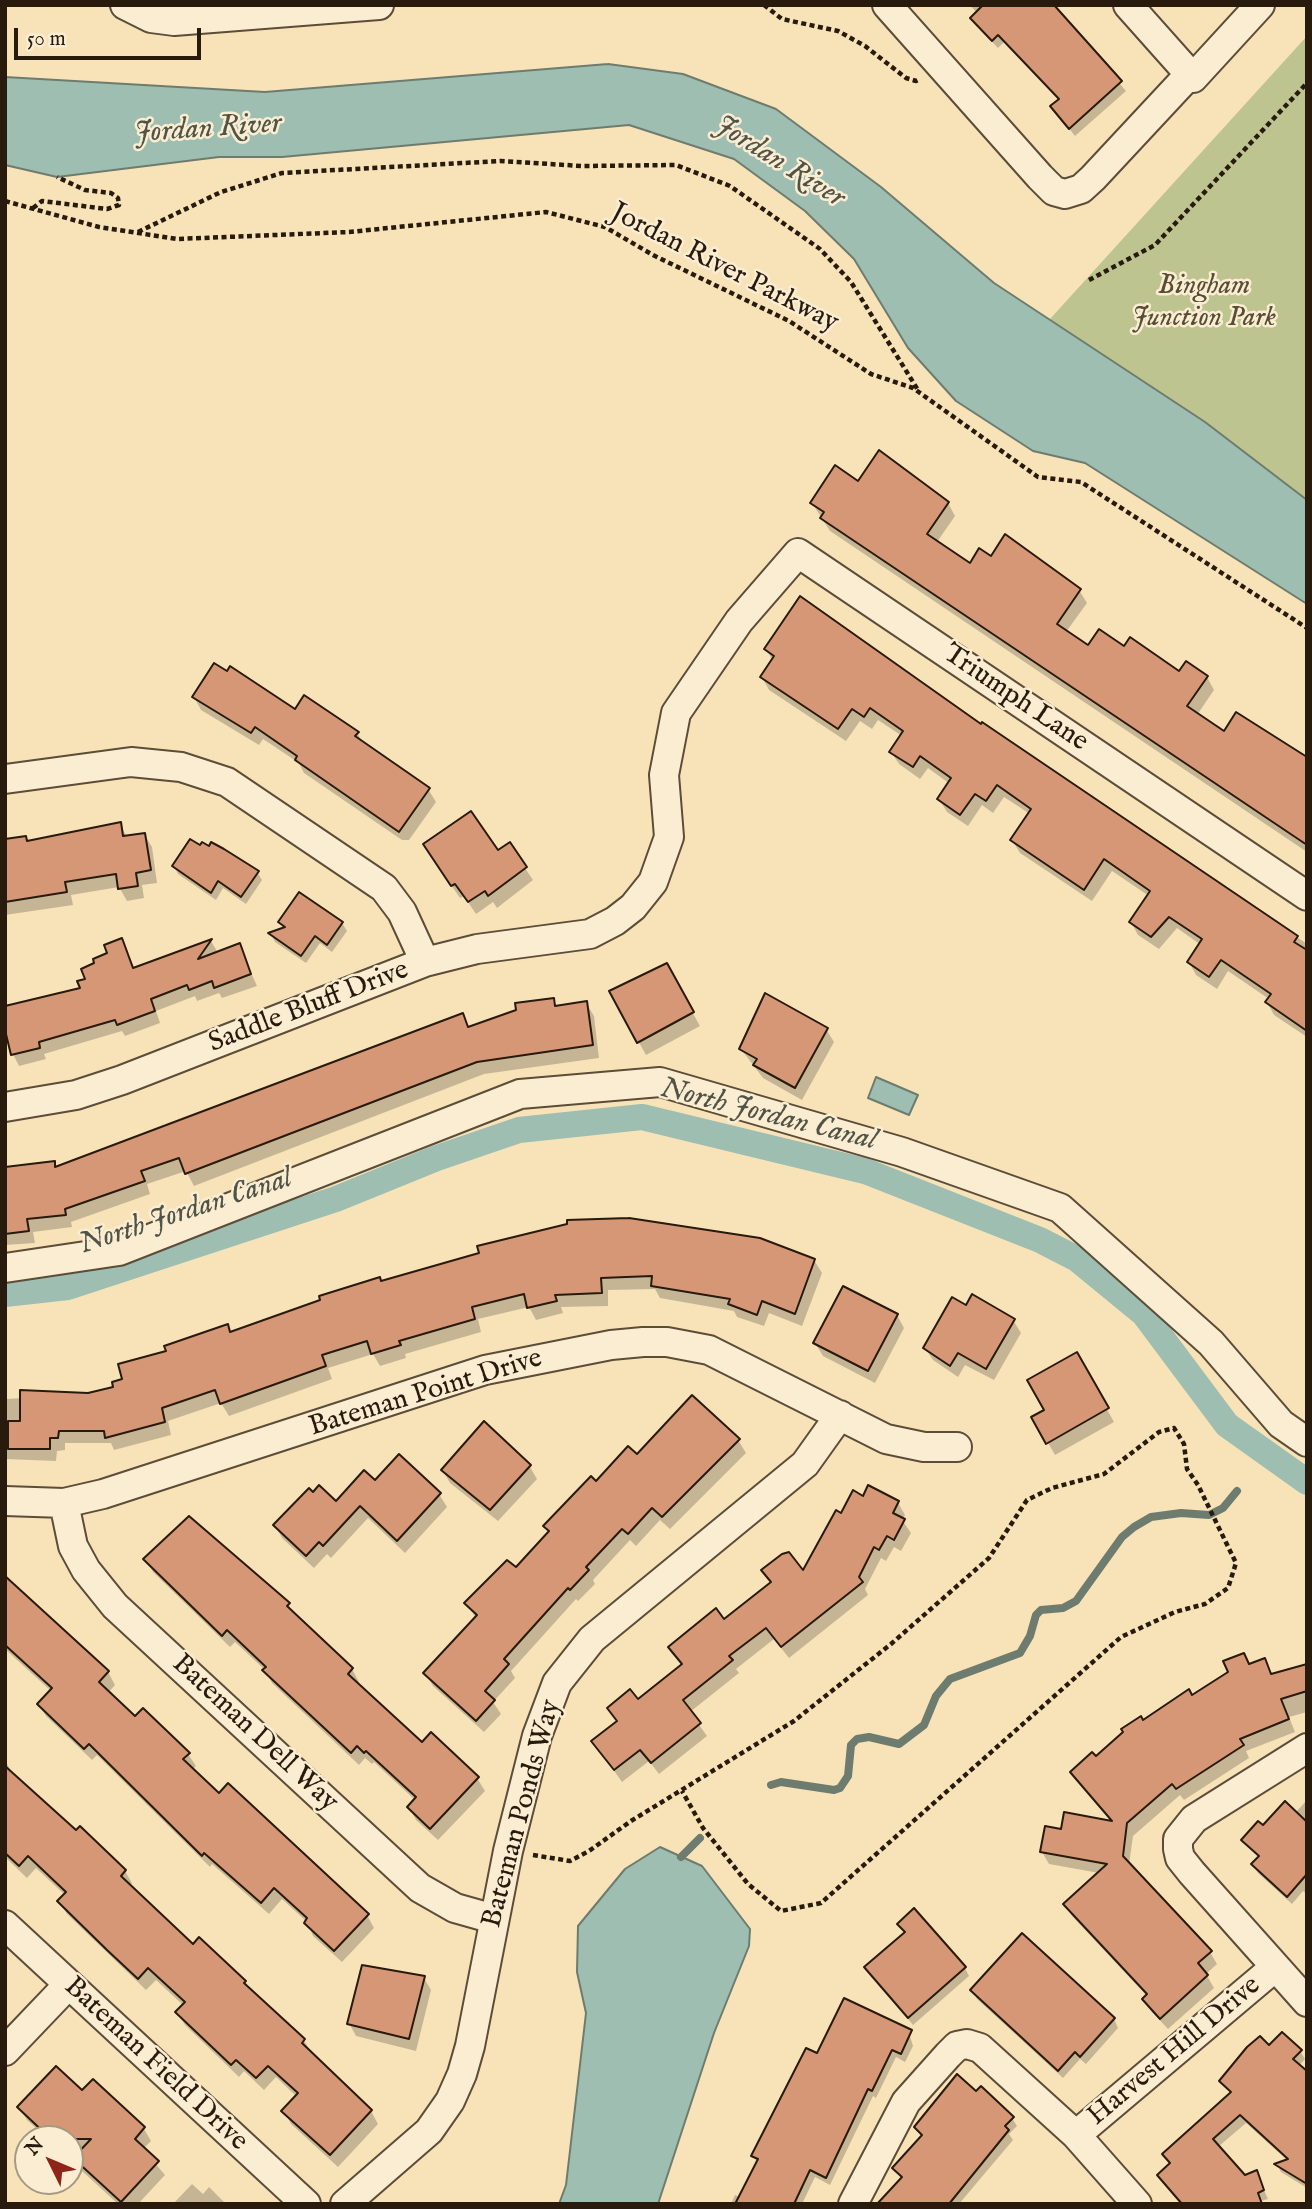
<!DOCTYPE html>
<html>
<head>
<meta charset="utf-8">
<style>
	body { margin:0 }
	#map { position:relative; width:1312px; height:2209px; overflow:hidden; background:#f8e3b9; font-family:"IM FELL English",serif }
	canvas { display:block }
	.frame { position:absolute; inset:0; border:7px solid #281a0d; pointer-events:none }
	.north { position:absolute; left:14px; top:2125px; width:70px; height:70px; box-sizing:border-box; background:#faedd2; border:2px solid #a69983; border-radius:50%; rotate:313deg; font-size:19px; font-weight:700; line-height:28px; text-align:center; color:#281a0d }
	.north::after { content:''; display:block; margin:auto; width:24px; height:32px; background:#8f2418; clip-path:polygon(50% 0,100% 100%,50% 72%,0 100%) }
	.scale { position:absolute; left:14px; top:28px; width:187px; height:32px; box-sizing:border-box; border:4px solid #281a0d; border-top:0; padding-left:9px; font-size:21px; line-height:24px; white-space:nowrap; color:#281a0d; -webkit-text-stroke:5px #faedd2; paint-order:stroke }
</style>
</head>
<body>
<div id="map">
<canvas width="1312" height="2209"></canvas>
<div class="frame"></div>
<div class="north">N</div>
<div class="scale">50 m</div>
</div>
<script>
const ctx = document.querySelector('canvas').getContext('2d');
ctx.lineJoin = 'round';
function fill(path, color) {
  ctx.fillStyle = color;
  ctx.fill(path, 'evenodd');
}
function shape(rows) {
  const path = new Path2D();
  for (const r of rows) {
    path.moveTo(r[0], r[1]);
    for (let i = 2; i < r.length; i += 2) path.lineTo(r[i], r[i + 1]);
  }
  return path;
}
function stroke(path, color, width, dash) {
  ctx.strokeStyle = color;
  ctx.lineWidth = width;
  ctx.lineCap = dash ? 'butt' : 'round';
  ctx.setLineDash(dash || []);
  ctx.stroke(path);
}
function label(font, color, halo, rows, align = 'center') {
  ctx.font = font + ' "IM FELL English",serif';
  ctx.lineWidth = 5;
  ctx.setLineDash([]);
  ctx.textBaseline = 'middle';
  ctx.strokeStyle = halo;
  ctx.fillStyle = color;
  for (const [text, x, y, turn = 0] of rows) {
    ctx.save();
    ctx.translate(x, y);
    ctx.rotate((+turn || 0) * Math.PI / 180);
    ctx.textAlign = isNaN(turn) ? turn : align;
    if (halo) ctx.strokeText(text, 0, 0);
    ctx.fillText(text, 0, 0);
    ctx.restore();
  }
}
fill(shape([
	[1307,36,1307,504,1050,319]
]), '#bdc48f');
const water = shape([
	[608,64,683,74,776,109,881,187,994,283,1205,422,1307,500,1307,604,1085,463,1033,451,956,401,908,348,854,259,805,211,734,159,629,125,282,157,219,157,57,177,5,165,5,77,265,92,608,64],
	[876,1077,918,1095,909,1115,868,1098,876,1077],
	[660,1847,702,1866,750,1929,749,1946,714,2033,658,2204,559,2204,566,2185,586,2013,577,1972,578,1926,625,1869,660,1847]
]);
fill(water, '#9dbeb1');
stroke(water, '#6e7c6f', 2);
fill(shape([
	[970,5,1052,5,1126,91,1075,136,1052,107,1059,100,1004,42,998,48,977,26,972,18,977,13],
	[858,483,948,503,955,516,937,542,970,565,991,558,1079,590,1087,603,1066,632,1089,647,1125,649,1180,673,1207,677,1214,690,1197,715,1224,733,1307,759,1307,852,830,531,812,503],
	[766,649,981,726,983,724,1307,944,1307,1037,1274,1015,1267,1002,1269,999,1228,971,1217,989,1196,975,1189,962,1201,945,1177,928,1159,949,1138,935,1131,922,1149,896,1112,871,1092,901,1020,853,1012,840,1030,814,1004,797,993,813,982,805,968,826,947,812,939,799,950,784,928,768,920,779,899,764,891,752,902,736,878,720,872,729,860,721,846,741,769,690,762,677,773,661],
	[194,697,295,712,357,733,364,744,428,789,436,802,409,840,402,840,304,773,299,763,263,739,259,745,201,710],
	[120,824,127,837,144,834,152,847,157,883,142,885,144,898,127,901,119,887,71,895,73,905,5,915,5,841,25,838,28,843],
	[498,853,525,868,533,880,497,908,493,902,476,914,464,896,460,898,432,857],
	[174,866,257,872,262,880,246,904,223,888,216,900,178,874],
	[300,894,342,923,347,931,332,952,320,943,306,963,275,942,271,934,284,929,280,922],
	[122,940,135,969,211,941,218,953,239,946,257,986,222,998,219,993,197,1001,195,996,156,1011,160,1023,125,1036,122,1031,44,1054,46,1059,19,1066,13,1054,82,990],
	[666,965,700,1026,646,1055,611,992],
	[553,999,557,1007,586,1003,594,1016,599,1058,484,1074,194,1186,186,1171,147,1184,150,1194,71,1222,72,1227,33,1232,35,1243,5,1245,5,1169,54,1163,56,1168,462,1015,469,1028],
	[826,1029,834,1042,802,1100,763,1078,741,1049],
	[814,1260,822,1273,802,1326,769,1313,764,1326,737,1317,734,1311,660,1298,655,1289,608,1290,608,1306,561,1307,563,1313,536,1320,529,1307,478,1319,481,1332,405,1354,406,1358,380,1366,373,1354,328,1368,332,1379,229,1416,221,1403,168,1421,171,1435,114,1450,111,1443,65,1443,65,1450,57,1451,56,1461,5,1459,5,1399,89,1395,115,1388,168,1352,227,1326,231,1334,381,1283],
	[966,1308,1013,1320,1021,1333,994,1380,965,1365,958,1377,933,1360,925,1348],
	[897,1315,904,1328,875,1383,823,1356,815,1343],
	[1076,1354,1114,1422,1055,1455,1034,1418,1047,1411],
	[484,1424,530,1467,537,1479,498,1521,450,1483,443,1471],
	[738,1440,746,1453,670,1529,660,1520,636,1546,630,1540,593,1580,595,1584,578,1601,576,1599,511,1671,515,1678,493,1702,501,1714,484,1732,433,1686,425,1673,476,1618,466,1603,516,1570,550,1534,545,1526,596,1483,638,1457],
	[375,1482,439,1494,447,1507,405,1553,368,1518,331,1558,327,1554,314,1568,282,1538,275,1525,313,1494,336,1503],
	[863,1498,898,1503,905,1515,902,1520,911,1533,901,1551,894,1547,886,1561,881,1558,865,1589,868,1595,789,1658,774,1639,736,1669,739,1673,690,1712,707,1736,659,1774,649,1761,622,1782,593,1741,618,1723,609,1709,638,1702,682,1666,670,1647,724,1621,771,1584,764,1570,804,1573,842,1515],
	[145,1559,288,1604,296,1618,352,1669,359,1682,357,1684,422,1744,477,1778,485,1791,438,1840,416,1820,409,1807,415,1800,374,1762,372,1764,365,1758,359,1765,272,1683,265,1670,235,1642,230,1647,153,1572],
	[5,1574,24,1595,108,1672,115,1685,108,1693,136,1719,188,1754,196,1766,192,1770,219,1795,367,1915,374,1928,342,1962,313,1936,307,1922,282,1899,269,1914,212,1864,210,1867,97,1755,92,1760,46,1716,39,1704,51,1691,5,1649],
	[1264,1660,1272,1676,1307,1666,1307,1712,1289,1717,1295,1732,1246,1751,1249,1758,1184,1800,1180,1795,1133,1836,1129,1865,1210,1952,1217,1964,1206,1974,1214,1988,1168,2029,1151,2011,1144,1999,1147,1996,1072,1916,1065,1904,1099,1873,1049,1864,1042,1852,1063,1831,1112,1822,1072,1772,1096,1759,1143,1722],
	[5,1760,13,1775,125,1871,132,1883,130,1886,193,1946,245,1982,250,1991,304,2040,311,2053,371,2111,378,2124,338,2167,291,2124,284,2111,297,2097,276,2077,264,2090,244,2071,239,2077,185,2025,178,2013,184,2006,156,1980,146,1990,67,1914,59,1901,65,1895,36,1868,27,1878,5,1857],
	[1307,1800,1307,1894,1303,1891,1292,1904,1258,1873,1253,1864,1259,1858,1243,1840,1295,1813],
	[899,1924,965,1968,969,1976,913,2025,866,1968,905,1934],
	[424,1978,431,1990,416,2051,356,2036,349,2023],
	[972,1990,1114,2019,1118,2028,1086,2064,1080,2059,1063,2078,977,1999],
	[908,2030,913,2046,905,2062,896,2057,876,2098,873,2096,830,2185,815,2177,802,2204,731,2204,735,2195,740,2197,758,2163,753,2156,818,2056],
	[1269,2048,1300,2051,1305,2059,1299,2066,1307,2073,1307,2188,1281,2172,1277,2165,1288,2161,1246,2123,1218,2147,1245,2177,1256,2173,1268,2199,1261,2201,1262,2204,1188,2204,1186,2197,1180,2202,1159,2175,1171,2165,1164,2154,1231,2094,1221,2081],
	[82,2092,144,2129,151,2141,143,2149,165,2175,138,2204,118,2204,70,2160,70,2139,48,2139,27,2120,19,2107],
	[976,2094,1012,2118,1017,2126,1009,2134,1013,2140,959,2204,879,2204,902,2180,894,2168,923,2137,916,2127],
	[192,2184,203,2194,209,2187,226,2204,173,2204]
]), '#0003');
stroke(shape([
	[771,1785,781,1782,834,1790,840,1788,848,1776,851,1745,857,1739,869,1737,899,1744,924,1725,936,1696,950,1679,1020,1653,1030,1636,1036,1615,1041,1610,1063,1608,1076,1601,1122,1537,1134,1527,1151,1517,1181,1513,1209,1515,1223,1508,1237,1491],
	[681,1857,700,1838]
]), '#6e7c6f', 8);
stroke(shape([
	[5,1294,68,1287,336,1199,437,1158,519,1130,642,1117,865,1171,1040,1240,1077,1259,1144,1314,1227,1425,1307,1482]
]), '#9dbeb1', 26);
const building = shape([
	[983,5,1054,5,1122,81,1069,129,1050,106,1059,99,998,35,992,41,970,18,983,5],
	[879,450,949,502,927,534,970,563,979,548,991,556,1005,534,1081,589,1057,624,1088,645,1099,629,1124,646,1130,637,1179,671,1186,661,1208,676,1187,706,1224,731,1236,712,1307,757,1307,845,820,518,824,512,810,503,835,465,858,481,879,450],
	[800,596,981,724,982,722,1298,936,1294,942,1307,950,1307,1031,1265,1002,1271,994,1221,960,1209,977,1187,962,1202,939,1169,917,1151,937,1129,922,1150,891,1104,859,1084,890,1010,840,1031,809,997,785,986,801,975,794,960,815,937,799,951,778,920,756,913,767,889,752,903,731,870,708,864,717,852,709,838,729,760,677,774,656,764,649,800,596],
	[214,663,227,671,230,666,295,709,304,695,359,732,355,736,430,788,399,832,295,760,297,756,255,727,251,733,192,697,214,663],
	[471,811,498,850,510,842,527,867,488,896,485,891,468,902,455,884,451,886,423,844,471,811],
	[121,822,123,836,145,833,151,870,136,873,138,886,118,889,116,874,65,882,67,892,5,902,5,839,26,836,27,841,121,822],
	[190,839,200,845,202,842,209,846,211,842,224,849,259,871,241,897,218,881,211,893,172,866,190,839],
	[299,892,343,922,327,945,315,936,301,956,268,933,285,927,278,922,299,892],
	[122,938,133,968,212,939,198,959,240,943,251,974,214,988,212,981,189,990,187,985,151,999,155,1011,117,1025,115,1020,39,1042,40,1048,11,1055,5,1030,5,1006,80,988,77,981,85,979,81,969,94,963,93,959,107,953,104,945,122,938],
	[667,963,694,1012,637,1043,609,991,667,963],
	[765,993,828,1028,795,1088,753,1065,757,1059,739,1049,765,993],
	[554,998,555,1006,587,1001,593,1045,477,1062,185,1174,179,1158,141,1171,145,1181,65,1209,66,1215,27,1219,29,1231,5,1234,5,1167,55,1161,55,1167,463,1013,468,1027,516,1010,515,1003,554,998],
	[629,1218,760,1238,815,1259,795,1314,762,1301,757,1315,728,1304,730,1299,651,1286,652,1276,601,1278,602,1293,555,1295,557,1301,527,1308,524,1294,472,1307,475,1319,399,1341,401,1345,371,1354,367,1341,322,1355,326,1366,220,1404,215,1390,162,1408,165,1422,105,1438,104,1431,59,1431,58,1438,50,1438,50,1449,8,1449,8,1421,20,1421,20,1390,88,1393,113,1387,112,1382,122,1379,118,1364,166,1351,164,1346,228,1324,230,1332,320,1300,319,1296,380,1277,381,1281,479,1253,477,1246,567,1224,567,1220,629,1218],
	[843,1286,898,1314,868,1371,813,1343,843,1286],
	[972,1294,1015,1319,986,1369,958,1353,950,1366,923,1348,952,1297,966,1305,972,1294],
	[1077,1352,1109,1408,1046,1444,1031,1417,1044,1410,1027,1380,1077,1352],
	[692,1395,740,1439,662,1517,652,1508,628,1534,622,1529,586,1567,589,1570,570,1590,568,1588,504,1659,509,1664,485,1691,495,1700,476,1721,423,1673,477,1615,464,1603,507,1560,516,1567,549,1531,543,1526,591,1476,596,1481,628,1446,637,1454,692,1395],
	[484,1421,531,1465,490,1510,441,1470,484,1421],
	[399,1454,441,1493,397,1541,360,1506,323,1546,319,1542,306,1556,273,1525,309,1488,313,1492,319,1485,336,1501,364,1470,375,1480,399,1454],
	[868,1485,899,1501,893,1513,905,1519,894,1540,887,1536,879,1550,874,1547,859,1577,863,1582,781,1647,766,1628,729,1656,733,1660,683,1700,701,1723,651,1763,640,1750,614,1770,591,1741,617,1721,607,1708,630,1689,638,1699,682,1664,668,1647,716,1608,724,1619,771,1582,761,1570,782,1554,789,1552,803,1570,836,1510,841,1513,853,1490,863,1496,868,1485],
	[189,1516,290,1603,287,1606,353,1668,348,1674,422,1742,431,1732,479,1777,430,1829,407,1807,416,1797,366,1751,364,1753,357,1746,351,1753,262,1670,266,1667,227,1630,222,1636,143,1559,189,1516],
	[5,1576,109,1671,99,1682,135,1716,143,1708,190,1753,183,1759,219,1793,228,1783,369,1914,334,1951,304,1923,307,1918,274,1888,261,1903,204,1853,202,1856,89,1744,84,1749,37,1704,52,1688,5,1645,5,1576],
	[1244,1653,1249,1664,1265,1658,1271,1674,1307,1664,1307,1691,1281,1699,1289,1719,1240,1739,1244,1745,1176,1789,1172,1784,1127,1823,1123,1856,1212,1951,1198,1963,1208,1975,1160,2019,1142,1999,1147,1994,1063,1904,1107,1864,1040,1852,1045,1826,1061,1829,1064,1812,1112,1821,1070,1772,1092,1752,1096,1756,1123,1732,1121,1729,1141,1716,1143,1720,1189,1689,1192,1695,1228,1672,1223,1661,1244,1653],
	[5,1766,76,1830,80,1826,126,1870,121,1876,193,1944,199,1937,246,1981,244,1983,305,2039,302,2043,372,2110,330,2155,281,2111,298,2093,268,2066,256,2078,236,2060,231,2065,175,2012,185,2002,148,1968,138,1979,107,1950,57,1901,66,1892,28,1856,19,1866,5,1853,5,1766],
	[1285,1801,1307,1822,1307,1874,1287,1897,1251,1864,1259,1856,1241,1840,1258,1821,1263,1825,1285,1801],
	[914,1908,966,1967,908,2018,864,1967,905,1932,897,1924,914,1908],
	[1022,1933,1115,2018,1080,2057,1075,2052,1058,2071,970,1990,1022,1933],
	[362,1965,425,1976,409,2039,347,2024,362,1965],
	[844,1998,912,2030,901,2054,892,2050,872,2091,868,2089,826,2178,810,2170,794,2204,735,2204,758,2159,751,2156,806,2048,817,2053,844,1998],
	[1282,2032,1302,2050,1293,2059,1307,2071,1307,2184,1274,2164,1288,2159,1240,2115,1213,2139,1245,2175,1257,2170,1264,2190,1258,2193,1262,2204,1182,2204,1157,2175,1170,2163,1162,2154,1231,2092,1219,2081,1247,2047,1260,2036,1269,2045,1282,2032],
	[56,2066,82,2090,93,2079,145,2127,135,2139,159,2161,121,2202,73,2158,91,2139,51,2139,17,2107,56,2066],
	[957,2074,976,2091,981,2086,1014,2117,1005,2126,1009,2130,949,2204,877,2204,902,2177,892,2168,922,2135,914,2127,957,2074]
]);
fill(building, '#d69776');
stroke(building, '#281a0d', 2);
const minor = shape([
	[125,5,151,18,174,21,379,5],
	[887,5,1040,177,1054,191,1065,194,1081,189,1093,178,1189,75],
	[1128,5,1193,78,1260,5],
	[5,779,131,762,181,767,227,782,384,888,402,912,425,962],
	[5,1107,76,1095,122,1080,425,962,477,949,590,934,615,921,633,907,653,882,669,837,664,775,676,713,739,621,798,553,1307,896],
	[5,1268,119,1251,520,1094,660,1082,902,1152,1060,1208,1211,1343,1281,1424,1307,1442],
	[5,1501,64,1503,103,1494,485,1370,611,1345,643,1342,667,1342,709,1350,886,1439,924,1447,957,1447],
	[64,1503,73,1546,86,1570,115,1606,420,1888,455,1908,494,1919],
	[1307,1748,1194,1819,1178,1839,1178,1849,1180,1858,1192,1873,1307,2002],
	[5,1925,306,2204],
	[5,2051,68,1985],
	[1076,2135,1274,1968],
	[345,2204,429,2131,450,2101,462,2074,470,2046,508,1851,537,1736,557,1683,592,1639,805,1464,840,1415],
	[853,2204,906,2102,948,2055,957,2046,967,2044,980,2048,1076,2135,1137,2204]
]);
stroke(minor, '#5c4c38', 32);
stroke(shape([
	[764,5,782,19,838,31,865,46,906,78,916,81,920,79],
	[5,201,99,227,177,239,349,232,546,212,605,227,653,255,789,321,871,374,913,388,1038,477,1081,482,1307,628],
	[33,208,42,201,107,209,119,205,118,198,111,193,85,190,57,177],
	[138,232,221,192,282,173,500,161,582,166,676,165,730,186,820,249,851,282,918,390],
	[1089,280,1155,245,1307,83],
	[533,1855,570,1861,589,1851,631,1821,794,1721,891,1644,989,1558,1027,1500,1052,1488,1104,1474,1159,1432,1174,1428,1184,1444,1187,1469,1198,1485,1236,1563,1228,1588,1205,1604,1175,1612,1121,1637,821,1903,781,1911,748,1884,703,1828,682,1791]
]), '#281a0d', 4.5, [5, 3.5]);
stroke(minor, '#faedd2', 28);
label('28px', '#281a0d', '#faedd2', [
	["Jordan River Parkway",724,269,27],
	["Triumph Lane",1015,699,34],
	["Saddle Bluff Drive",309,1008,-21],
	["Bateman Point Drive",426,1394,-17],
	["Bateman Dell Way",254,1734,43],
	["Bateman Ponds Way",523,1814,-75],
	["Harvest Hill Drive",1175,2052,-40],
	["Bateman Field Drive",155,2065,43]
]);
label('italic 28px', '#554d34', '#faedd2', [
	["Bingham",1204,287],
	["Junction Park",1204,319]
]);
label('italic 30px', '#515346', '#faedd2', [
	["Jordan River",208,130,-4],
	["Jordan River",779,163,32],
	["North Jordan Canal",768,1116,14],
	["North Jordan Canal",186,1213,-18]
]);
</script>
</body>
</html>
